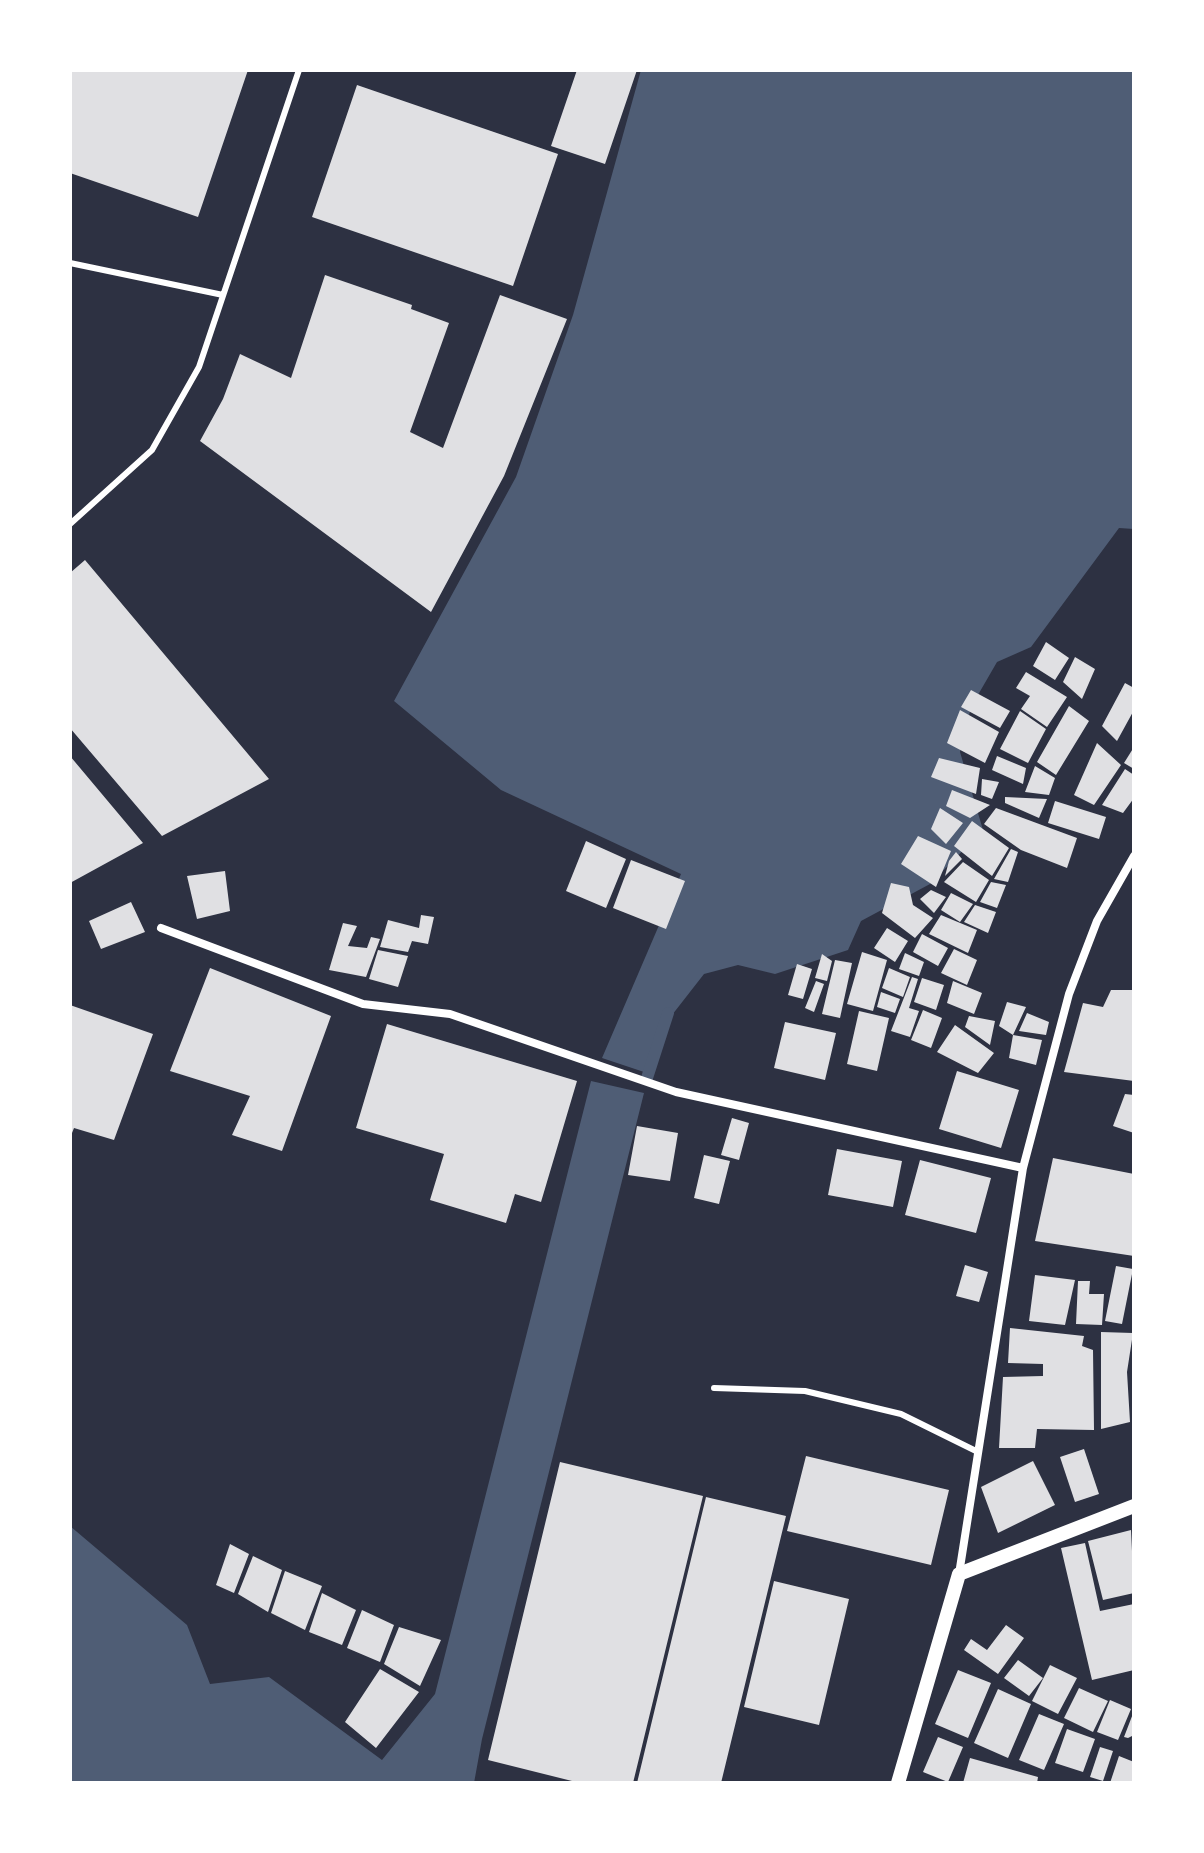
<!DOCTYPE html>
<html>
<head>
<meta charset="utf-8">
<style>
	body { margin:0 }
	#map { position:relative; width:1204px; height:1853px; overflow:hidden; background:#2d3142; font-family:"Fira Sans",sans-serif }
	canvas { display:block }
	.frame { position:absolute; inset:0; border:72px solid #fff; pointer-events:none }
</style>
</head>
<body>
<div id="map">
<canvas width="1204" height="1853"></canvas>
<div class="frame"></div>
</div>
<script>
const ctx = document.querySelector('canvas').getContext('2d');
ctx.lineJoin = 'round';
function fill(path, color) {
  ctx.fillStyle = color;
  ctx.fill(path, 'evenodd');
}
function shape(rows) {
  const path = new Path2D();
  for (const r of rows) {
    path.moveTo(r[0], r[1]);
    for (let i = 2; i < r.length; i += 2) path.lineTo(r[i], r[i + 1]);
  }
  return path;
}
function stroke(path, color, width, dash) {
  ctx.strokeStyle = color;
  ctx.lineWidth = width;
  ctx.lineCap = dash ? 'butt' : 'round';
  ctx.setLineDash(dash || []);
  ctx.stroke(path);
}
fill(shape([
	[641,70,1134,70,1134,529,1119,528,1031,647,997,662,971,707,960,752,983,830,930,884,861,921,848,950,775,974,738,965,704,974,658,1033,650,1074,602,1058,681,874,501,790,394,701,516,477,573,315],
	[591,1081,644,1093,482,1739,474,1783,70,1783,70,1526,187,1625,210,1684,269,1677,382,1760,435,1694]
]), '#4f5d75');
stroke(shape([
	[647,1078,668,1013]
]), '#4f5d75', 12);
fill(shape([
	[70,70,248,70,198,217,70,173],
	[577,70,637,70,605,164,551,146],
	[357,85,558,154,513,286,312,217],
	[325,275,412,305,411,309,449,323,410,432,443,448,500,295,567,319,504,476,431,612,200,441,223,399,240,354,291,378],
	[85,560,269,779,162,836,70,728,70,573],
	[1046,642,1069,658,1055,680,1033,666],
	[1075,657,1095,669,1082,699,1063,682],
	[1026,672,1067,697,1047,727,1021,709,1030,696,1016,688],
	[1125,683,1134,688,1134,710,1117,741,1102,726],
	[971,690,1010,711,1000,728,961,707],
	[1069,706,1089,721,1056,775,1037,762],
	[960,710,999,732,985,763,947,743],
	[1020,711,1046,729,1028,763,1000,749],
	[1097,743,1121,765,1094,805,1074,795],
	[1134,747,1134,769,1124,763],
	[70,756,143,843,70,883],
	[997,756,1026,768,1023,784,992,770],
	[939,758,980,768,976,794,931,777],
	[1035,766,1055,778,1049,795,1025,792],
	[1125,769,1134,775,1134,798,1123,813,1102,805],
	[982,779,999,782,992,799,981,795],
	[952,790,990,805,970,818,946,806],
	[1005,797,1047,799,1039,818,1005,803],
	[1055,801,1106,817,1099,839,1048,823],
	[940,808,963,823,946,844,931,829],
	[996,808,1077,838,1067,868,1021,850,984,824],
	[972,821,1009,848,992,876,954,846],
	[918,836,951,851,936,887,901,864],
	[586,841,626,859,606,908,566,891],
	[1011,849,1018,852,1008,882,994,879],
	[956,852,962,859,945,876,949,861],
	[631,860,685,881,666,929,613,908],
	[963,862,989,880,976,902,944,882],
	[225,871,230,911,197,919,187,876],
	[991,882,1006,885,997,908,980,902],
	[891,883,909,887,913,905,933,918,915,938,882,913],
	[931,890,946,897,934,913,920,899],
	[951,893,973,904,960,922,941,910],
	[131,902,145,932,101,949,89,921],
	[975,905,996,912,988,933,964,922],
	[421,915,434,917,428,944,412,941,408,952,380,947,388,920,419,928],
	[941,915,977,930,968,953,929,934],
	[343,923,357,926,348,946,367,948,371,937,380,939,366,977,329,970],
	[887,928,908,941,895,962,874,948],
	[922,934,948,948,938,966,913,952],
	[954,949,977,960,967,985,941,973],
	[378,950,408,956,398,987,369,979],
	[862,952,887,960,873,1011,847,1004],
	[905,953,924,962,919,976,899,969],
	[822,954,832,961,827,981,815,978],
	[835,960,852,963,840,1018,822,1014],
	[797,964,812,969,803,999,788,995],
	[210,968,331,1016,282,1151,232,1135,250,1096,170,1071],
	[889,968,910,977,903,997,882,988],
	[912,977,918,979,909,1008,919,1011,910,1037,891,1031],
	[922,978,944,985,936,1010,914,1002],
	[816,981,824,984,814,1012,805,1008],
	[953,981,982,993,974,1014,947,1003],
	[1111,990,1134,990,1134,1081,1064,1072,1083,1003,1103,1007],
	[881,992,900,999,895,1013,877,1007],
	[1007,1002,1026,1007,1013,1035,999,1026],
	[70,1005,153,1034,114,1140,74,1128,70,1138],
	[923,1010,942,1018,931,1048,911,1040],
	[859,1011,889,1018,877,1071,847,1064],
	[1027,1013,1049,1022,1046,1035,1019,1031],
	[969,1016,995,1021,990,1045,965,1027],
	[785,1022,836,1033,825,1080,774,1068],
	[387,1024,577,1081,541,1202,515,1194,506,1223,430,1200,444,1154,356,1128],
	[955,1025,994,1053,978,1073,937,1052],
	[1013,1035,1042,1040,1036,1065,1009,1058],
	[957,1071,1019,1090,1001,1148,939,1129],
	[1125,1094,1134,1095,1134,1133,1113,1126],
	[732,1118,749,1123,739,1160,721,1155],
	[637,1126,678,1133,670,1181,628,1175],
	[837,1149,902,1161,893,1207,828,1195],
	[704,1155,730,1161,719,1204,694,1198],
	[1053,1158,1134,1174,1134,1256,1035,1241],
	[920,1160,991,1178,976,1233,905,1215],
	[965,1265,988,1272,979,1302,956,1296],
	[1116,1266,1133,1269,1122,1324,1105,1321],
	[1035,1275,1075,1280,1065,1325,1029,1321],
	[1078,1281,1090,1281,1089,1294,1104,1294,1102,1325,1076,1324],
	[1010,1328,1084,1336,1082,1346,1093,1350,1094,1430,1037,1429,1035,1448,999,1448,1003,1377,1043,1376,1043,1364,1008,1363],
	[1101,1332,1133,1333,1127,1372,1130,1422,1101,1429],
	[1084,1449,1099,1494,1075,1502,1060,1457],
	[806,1456,949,1490,931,1565,787,1531],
	[1033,1461,1055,1505,998,1533,981,1487],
	[560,1462,703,1496,633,1783,580,1783,488,1760],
	[706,1497,786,1516,721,1783,637,1783],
	[1131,1530,1134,1593,1103,1600,1088,1541],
	[1085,1543,1100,1611,1134,1604,1134,1670,1092,1680,1061,1548],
	[230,1544,249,1554,234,1593,216,1585],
	[253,1556,282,1570,268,1612,238,1594],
	[285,1571,322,1586,305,1630,271,1613],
	[774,1581,849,1599,819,1725,744,1707],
	[322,1593,356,1610,342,1645,309,1632],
	[362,1610,394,1625,380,1662,347,1648],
	[1006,1625,1024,1638,998,1674,964,1650,971,1639,987,1650],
	[399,1627,441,1640,420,1686,384,1664],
	[1018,1660,1043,1678,1029,1696,1004,1678],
	[1050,1665,1077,1678,1058,1714,1032,1701],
	[380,1669,419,1692,376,1748,345,1722],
	[958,1670,991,1683,968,1738,935,1724],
	[1079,1688,1108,1701,1093,1732,1064,1718],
	[998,1689,1031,1704,1008,1758,974,1743],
	[1110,1700,1131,1709,1118,1740,1097,1732],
	[1134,1711,1134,1735,1128,1738,1124,1737],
	[1039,1714,1064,1724,1044,1770,1019,1760],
	[1067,1729,1095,1739,1083,1772,1055,1763],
	[938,1737,963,1747,948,1782,923,1772],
	[1100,1747,1113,1751,1103,1781,1090,1777],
	[1119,1756,1134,1762,1134,1783,1110,1783],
	[970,1758,1038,1777,1037,1783,963,1783]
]), '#e0e0e3');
stroke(shape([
	[70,263,223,295],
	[70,524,152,450,199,367,299,70],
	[714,1388,805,1391,901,1414,978,1452]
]), '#fff', 6);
stroke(shape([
	[161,928,363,1004,450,1014,676,1092,1023,1168],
	[959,1574,1023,1168,1069,994,1097,921,1134,856]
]), '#fff', 8);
stroke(shape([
	[898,1783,959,1574,1134,1506]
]), '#fff', 14);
</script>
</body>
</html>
